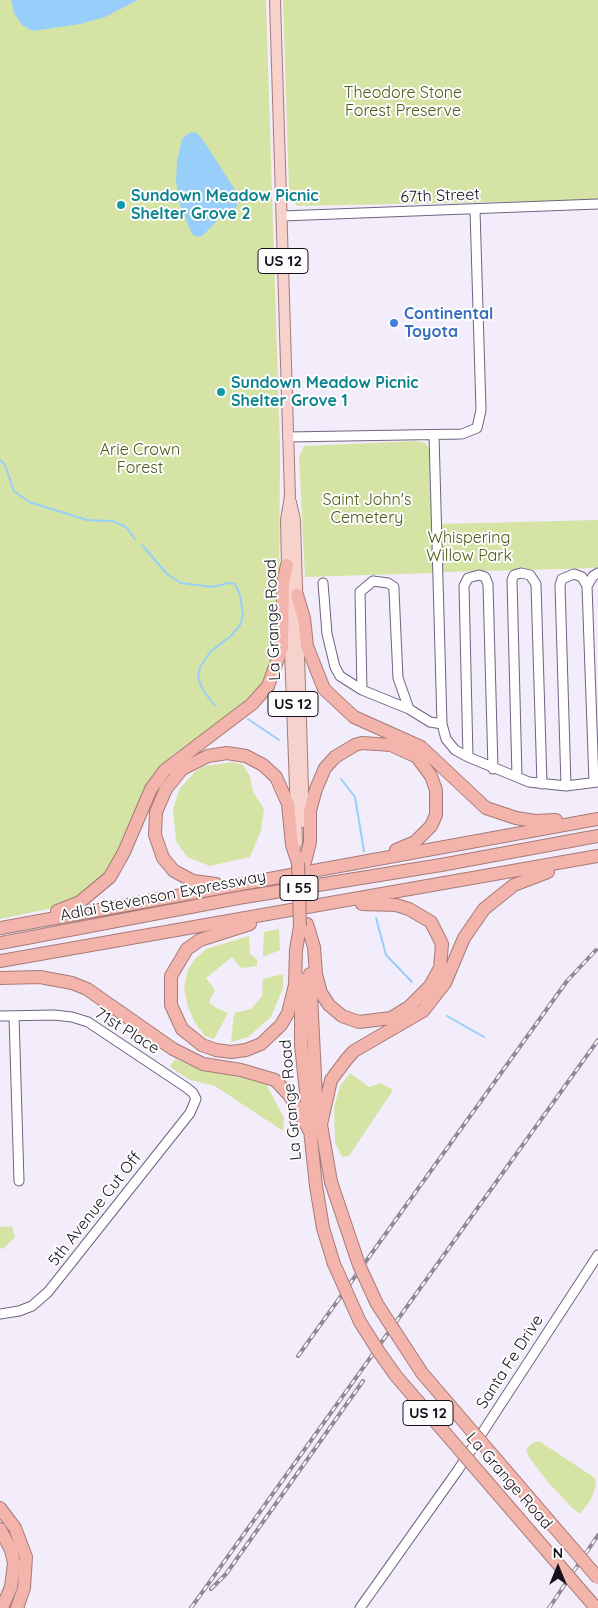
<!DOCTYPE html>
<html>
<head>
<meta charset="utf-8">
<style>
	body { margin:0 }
	#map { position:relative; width:598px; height:1608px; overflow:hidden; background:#f3ecfa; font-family:Quicksand,sans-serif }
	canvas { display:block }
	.north { position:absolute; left:533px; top:1543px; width:50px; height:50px; -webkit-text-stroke:4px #fdfdfd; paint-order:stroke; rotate:0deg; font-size:14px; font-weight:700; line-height:20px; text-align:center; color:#16101c }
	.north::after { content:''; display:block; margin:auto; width:18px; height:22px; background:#16101c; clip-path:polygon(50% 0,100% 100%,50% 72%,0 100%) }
</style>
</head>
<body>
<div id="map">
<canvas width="598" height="1608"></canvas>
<div class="north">N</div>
</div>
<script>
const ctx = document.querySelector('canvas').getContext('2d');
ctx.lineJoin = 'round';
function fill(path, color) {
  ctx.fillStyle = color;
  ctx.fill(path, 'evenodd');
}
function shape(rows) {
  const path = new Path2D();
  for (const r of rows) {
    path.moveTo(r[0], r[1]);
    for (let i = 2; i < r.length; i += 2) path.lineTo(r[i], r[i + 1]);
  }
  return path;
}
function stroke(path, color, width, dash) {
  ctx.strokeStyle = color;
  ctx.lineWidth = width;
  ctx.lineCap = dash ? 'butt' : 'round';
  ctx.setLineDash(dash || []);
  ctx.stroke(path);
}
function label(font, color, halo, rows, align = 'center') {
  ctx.font = font + ' Quicksand,sans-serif';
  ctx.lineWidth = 4;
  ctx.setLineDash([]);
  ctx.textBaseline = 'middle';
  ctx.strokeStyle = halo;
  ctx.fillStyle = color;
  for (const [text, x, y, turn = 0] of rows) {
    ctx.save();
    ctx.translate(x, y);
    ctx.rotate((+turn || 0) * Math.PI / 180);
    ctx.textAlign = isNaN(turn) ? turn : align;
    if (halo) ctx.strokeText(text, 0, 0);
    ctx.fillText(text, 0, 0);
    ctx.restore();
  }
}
fill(shape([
	[0,0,266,0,280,447,279,609,276,651,261,689,245,703,174,754,152,775,111,865,99,881,74,899,57,907,0,919],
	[283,0,598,0,598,200,297,206,292,200,289,192],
	[416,441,425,443,430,449,434,573,305,577,299,458,304,446],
	[598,520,598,568,442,572,441,524],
	[233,762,243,765,250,776,253,792,264,809,261,831,250,857,210,866,187,857,176,841,173,809,180,788,196,771,205,766],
	[279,929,280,950,263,957,264,932],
	[249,936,250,954,257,960,257,966,241,968,232,957,206,978,215,990,209,1002,216,1008,228,1013,214,1039,205,1036,195,1023,188,1007,184,989,187,972,194,960,206,949],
	[283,974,283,988,271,1017,248,1037,231,1042,234,1013,251,1009,262,996,263,979],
	[175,1059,198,1069,265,1082,284,1118,283,1131,215,1086,190,1080,170,1067],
	[350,1073,369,1087,381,1083,393,1090,349,1156,342,1157,335,1142,334,1107,340,1086],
	[12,1226,15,1237,3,1249,0,1248,0,1227],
	[539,1441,595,1478,596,1486,590,1501,580,1514,573,1509,547,1481,529,1457,526,1450,531,1444]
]), '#d5e3a5');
fill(shape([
	[11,0,138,0,105,17,80,24,33,31,22,25,14,13],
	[194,132,198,134,205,143,239,196,237,206,233,212,219,219,202,236,197,237,192,234,180,205,176,181,177,162,182,139,189,133]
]), '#98cffa');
stroke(shape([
	[0,460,5,465,14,491,29,502,87,520,113,521,126,527,135,539],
	[142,545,167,574,181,583,212,587,229,583,235,584,240,595,243,615,240,625,231,636,211,651,200,667,198,678,203,690,215,706],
	[248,719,279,740],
	[341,779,355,797,364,851],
	[376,918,386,955,412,982],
	[447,1016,484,1037]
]), '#98cffa', 2);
const minor = shape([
	[282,216,598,204],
	[434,435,442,724,446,739,455,750,468,757,529,782,566,786,598,782],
	[288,437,462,434,477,428,481,410,475,210],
	[323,583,327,634,335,667,340,676,362,690,409,709],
	[587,586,594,782],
	[362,690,360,592,373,581,388,583,394,587,394,591,398,678,409,709,430,722,442,724],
	[468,757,464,586,468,578,479,575,485,577,488,584,493,769],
	[517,777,512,580,514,575,521,573,530,575,536,584,542,784],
	[566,786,560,585,562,579,574,574,582,577,587,586,593,576,598,573],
	[0,1016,54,1015,72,1017,88,1022,187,1088,193,1093,196,1099,190,1113,48,1292,32,1306,19,1311,0,1314],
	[14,1016,19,1181],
	[360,1608,458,1470,598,1255]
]);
const major = shape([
	[275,0,290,496,286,520,287,565,297,843],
	[291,502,295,520,304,822]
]);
const highway = shape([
	[297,595,304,618,307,646,324,689,354,717,421,747,486,808,516,818,535,821,556,820],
	[305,862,310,842,310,811,316,789,325,768,335,757,355,745,362,743,391,745,417,757,431,776,436,790,436,815,431,826,415,842,396,850],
	[216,884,193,881,174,871,163,858,155,835,156,812,166,789,182,769,208,756,227,753,246,756,263,765,276,777,288,804,292,845,298,863],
	[57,911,80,902,110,877,124,852,151,789,165,770,252,704,268,686,282,648,283,583,287,565],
	[250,924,200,940,187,949,171,976,171,1005,182,1029,202,1045,216,1050,231,1052,246,1050,261,1044,281,1025,288,1013,295,985,296,950,300,926],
	[307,924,314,947,316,974,321,993,329,1005,342,1016,359,1022,391,1018,409,1007,430,986,440,968,442,944,431,922,409,909,396,905,362,904],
	[0,928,598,819],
	[0,943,238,898,441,865,598,836],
	[0,961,598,856],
	[310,974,316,1096,331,1182],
	[0,978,40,977,72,983,87,989,173,1049,203,1064,241,1070,275,1080,290,1096,309,1130],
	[301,979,301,1045,316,1186],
	[320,1129,331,1080,346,1060,354,1051,423,1011,445,983,464,938,484,909,514,885,548,872],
	[0,1508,15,1528,26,1557,24,1588,17,1608],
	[0,1529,11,1550,14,1563,11,1587,2,1608]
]);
stroke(minor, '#726381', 11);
stroke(major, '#a57b79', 12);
stroke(highway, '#a57b79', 14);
stroke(minor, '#fff', 9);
stroke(major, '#f7d2cd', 10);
stroke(highway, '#f2b4ab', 12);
const rail = shape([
	[298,1356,567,981,596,950],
	[211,1589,226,1574,363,1381],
	[191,1608,598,1040],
	[549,1608,598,1535]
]);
stroke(rail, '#8f8895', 4);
stroke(rail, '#fdfdfd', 2, [5.5]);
const highwayBridge = shape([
	[298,863,300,926],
	[331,1182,359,1265,377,1304,422,1373,598,1578],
	[316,1186,323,1228,334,1264,360,1322,379,1352,396,1376,596,1608]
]);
stroke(highwayBridge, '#a57b79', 14, []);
stroke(highwayBridge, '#f2b4ab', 12);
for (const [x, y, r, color] of [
	[121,205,5,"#0f9aa8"],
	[394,323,5,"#3f7fe0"],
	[221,392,5,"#0f9aa8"]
]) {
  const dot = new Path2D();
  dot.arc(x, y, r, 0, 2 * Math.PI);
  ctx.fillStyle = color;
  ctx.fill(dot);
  stroke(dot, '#fdfdfd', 2);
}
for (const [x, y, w] of [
	[283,261,50],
	[293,704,50],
	[299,888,38],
	[428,1413,50]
]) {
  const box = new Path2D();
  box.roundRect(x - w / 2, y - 12.5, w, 25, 4);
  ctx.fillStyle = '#fdfdfd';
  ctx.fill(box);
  stroke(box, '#16101c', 1);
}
label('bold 15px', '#16101c', null, [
	["US 12",283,261],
	["US 12",293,704],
	["I 55",299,888],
	["US 12",428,1413]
]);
label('16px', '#4f5a16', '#fdfdfd', [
	["Theodore Stone",403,93],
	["Forest Preserve",403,111],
	["Arie Crown",140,450],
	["Forest",140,468],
	["Saint John's",367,500],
	["Cemetery",367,518],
	["Whispering",469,538],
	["Willow Park",469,556]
]);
label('bold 16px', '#0d838f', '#fdfdfd', [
	["Sundown Meadow Picnic",131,196],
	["Shelter Grove 2",131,214],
	["Sundown Meadow Picnic",231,383],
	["Shelter Grove 1",231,401]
], 'left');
label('16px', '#16101c', '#fdfdfd', [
	["67th Street",440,196,-2],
	["La Grange Road",273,620,-92],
	["Adlai Stevenson Expressway",163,896,-11],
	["71st Place",127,1031,32],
	["La Grange Road",291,1100,-95],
	["5th Avenue Cut Off",95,1209,-52],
	["Santa Fe Drive",510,1362,-57],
	["La Grange Road",509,1481,49]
]);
label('bold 16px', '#366cbe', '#fdfdfd', [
	["Continental",404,314],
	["Toyota",404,332]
], 'left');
</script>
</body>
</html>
